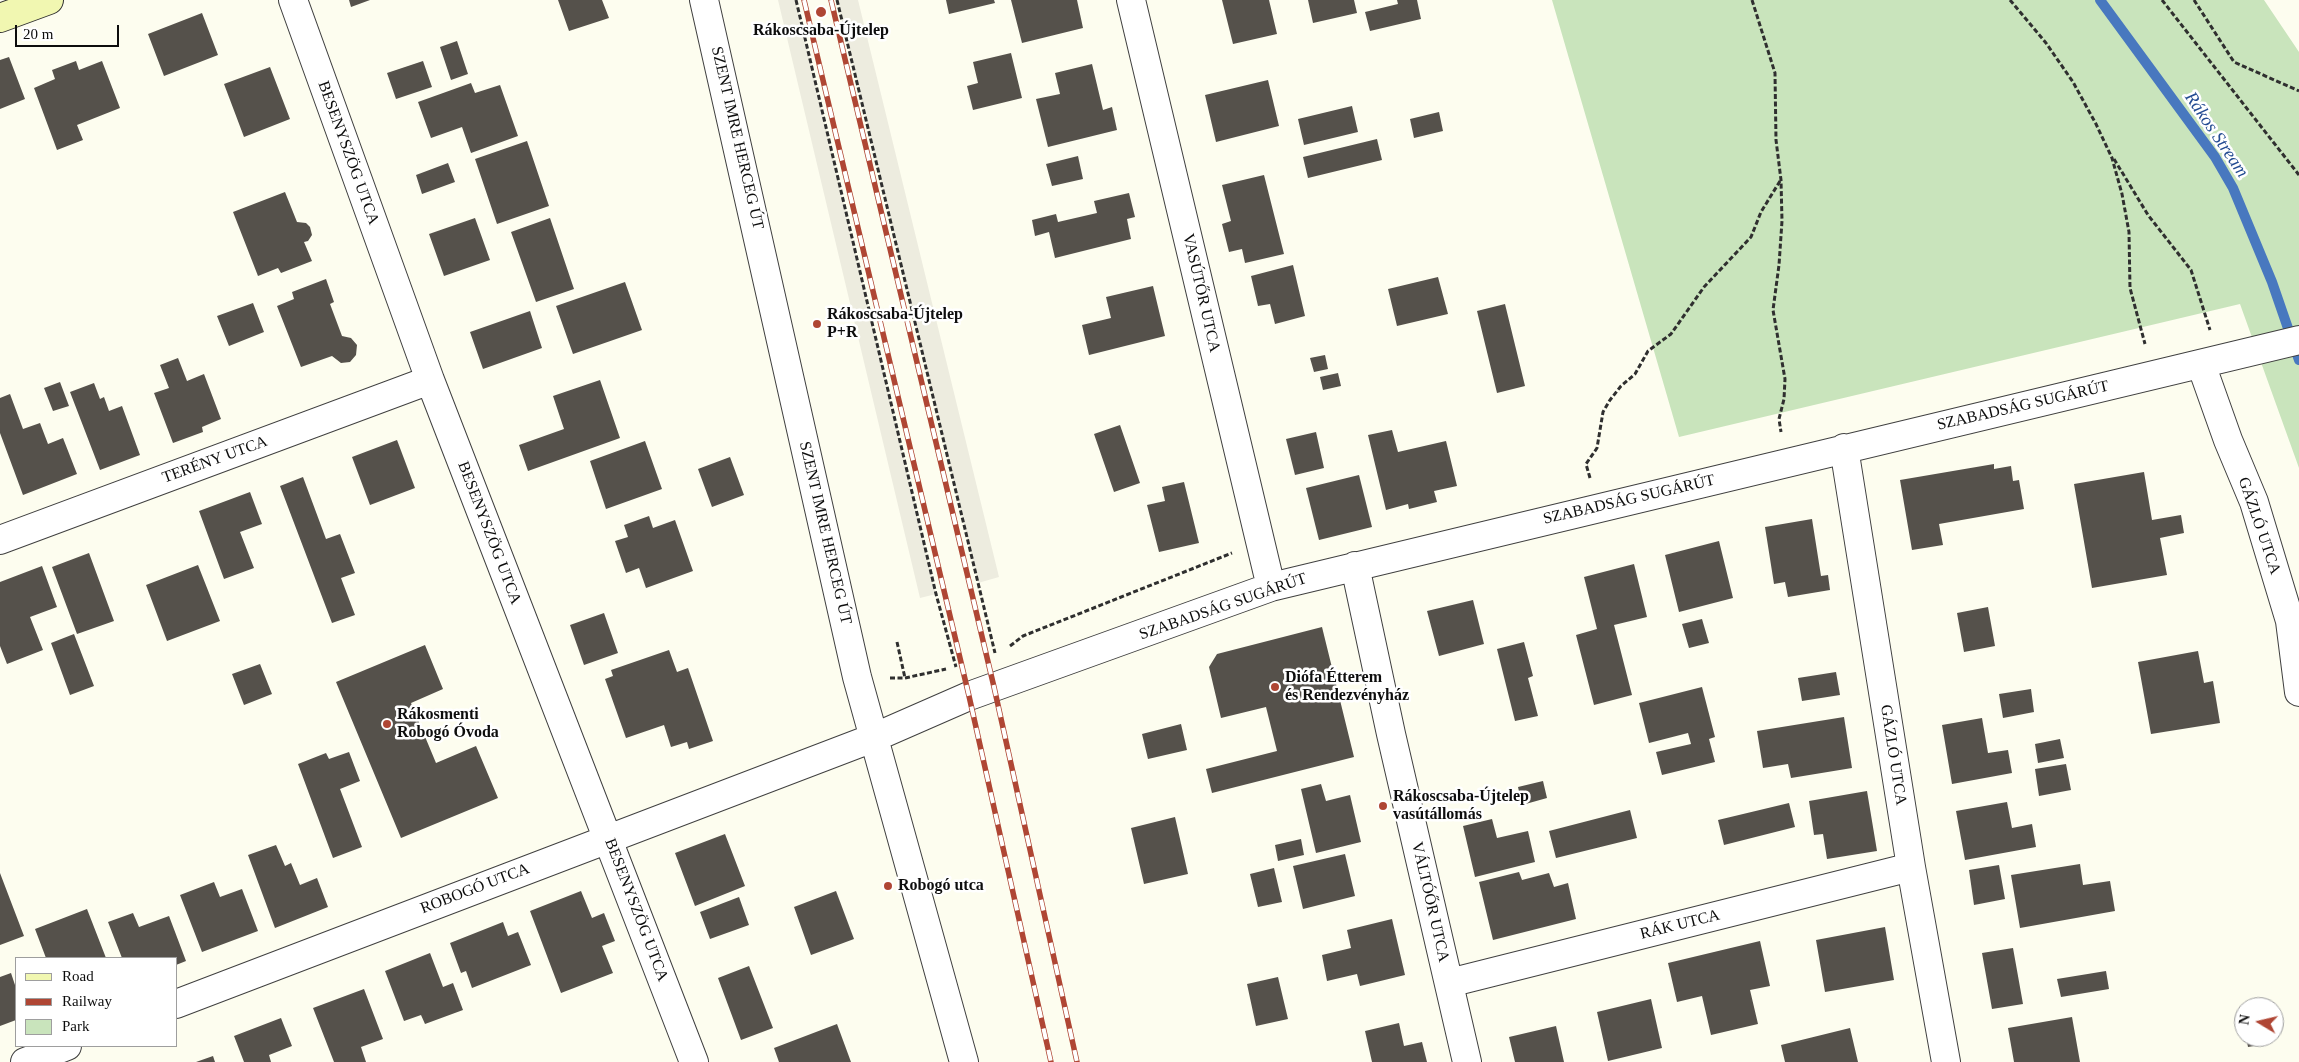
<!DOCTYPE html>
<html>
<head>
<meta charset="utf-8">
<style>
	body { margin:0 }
	#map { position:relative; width:2299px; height:1062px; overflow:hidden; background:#fdfdef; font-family:"Times New Roman",serif }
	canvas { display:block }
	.legend { position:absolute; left:15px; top:957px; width:162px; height:90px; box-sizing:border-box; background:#fff; border:1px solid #9e9e9e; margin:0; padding:6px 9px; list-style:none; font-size:15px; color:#0d0d0d }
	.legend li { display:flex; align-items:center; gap:10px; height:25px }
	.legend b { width:25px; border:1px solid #9e9e9e }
	.north { position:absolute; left:2234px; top:997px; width:50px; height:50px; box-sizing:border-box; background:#fff; border:1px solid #9e9e9e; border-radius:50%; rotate:279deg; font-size:14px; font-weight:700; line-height:20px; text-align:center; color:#0d0d0d }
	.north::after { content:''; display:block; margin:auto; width:18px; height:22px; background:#af4634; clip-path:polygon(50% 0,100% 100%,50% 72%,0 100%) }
	.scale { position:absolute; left:15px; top:25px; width:104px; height:22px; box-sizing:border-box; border:2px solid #0d0d0d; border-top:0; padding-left:6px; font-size:15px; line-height:18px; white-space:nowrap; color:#0d0d0d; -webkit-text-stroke:4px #fff; paint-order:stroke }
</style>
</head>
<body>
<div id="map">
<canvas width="2299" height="1062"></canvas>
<ul class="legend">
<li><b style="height:6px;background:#f1f7b1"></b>Road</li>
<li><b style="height:6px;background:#af4634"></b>Railway</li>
<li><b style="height:14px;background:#c9e4bc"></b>Park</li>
</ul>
<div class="north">N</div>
<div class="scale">20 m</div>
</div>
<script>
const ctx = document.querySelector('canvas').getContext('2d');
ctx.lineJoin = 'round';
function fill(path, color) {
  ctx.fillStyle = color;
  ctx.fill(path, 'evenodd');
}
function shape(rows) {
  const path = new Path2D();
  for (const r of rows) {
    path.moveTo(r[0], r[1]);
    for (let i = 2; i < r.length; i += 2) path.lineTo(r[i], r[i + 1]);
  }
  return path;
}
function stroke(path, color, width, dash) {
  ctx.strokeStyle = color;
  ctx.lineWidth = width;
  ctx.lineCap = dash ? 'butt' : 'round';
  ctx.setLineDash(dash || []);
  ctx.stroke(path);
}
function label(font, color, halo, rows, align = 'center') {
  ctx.font = font + ' "Times New Roman",serif';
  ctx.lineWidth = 5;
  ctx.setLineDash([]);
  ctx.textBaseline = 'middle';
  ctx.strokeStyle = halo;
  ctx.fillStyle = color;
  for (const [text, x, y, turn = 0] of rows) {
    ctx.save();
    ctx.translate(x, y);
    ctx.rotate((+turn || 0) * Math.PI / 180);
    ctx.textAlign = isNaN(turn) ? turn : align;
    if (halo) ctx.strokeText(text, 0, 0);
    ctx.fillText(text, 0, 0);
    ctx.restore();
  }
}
fill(shape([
	[1552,0,2264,0,2299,52,2299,468,2240,304,1679,437]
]), '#c9e4bc');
fill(shape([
	[778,0,796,0,936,594,920,598],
	[837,0,858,0,999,577,978,583]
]), '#edecdf');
stroke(shape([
	[2100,0,2215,157,2233,188,2272,282,2299,360]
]), '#4878bf', 10);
fill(shape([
	[349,0,370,0,351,7],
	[558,0,602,0,609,18,569,31],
	[946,0,994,0,995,3,949,14],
	[1011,0,1077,0,1083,28,1022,43],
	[1222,0,1269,0,1277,34,1233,44],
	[1308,0,1354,0,1357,13,1313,23],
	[1397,0,1417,0,1421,19,1370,31,1365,12,1398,4],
	[202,13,218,55,164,76,148,34],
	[457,41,468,74,451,80,440,47],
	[1011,53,1022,98,973,110,967,86,978,83,973,62],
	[9,57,25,99,0,109,0,60],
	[76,61,79,70,102,61,120,108,77,125,83,140,57,150,34,88,55,79,52,70],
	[423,61,432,87,396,99,387,73],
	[1092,64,1103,110,1112,107,1117,130,1048,147,1036,99,1060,94,1055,73],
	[270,67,290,119,244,137,224,84],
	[1268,80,1279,126,1216,142,1205,95],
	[471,83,475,93,500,85,518,136,471,153,462,127,431,138,418,102],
	[1352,106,1358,132,1304,145,1298,119],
	[1439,112,1443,131,1414,138,1410,119],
	[1377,139,1382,160,1308,178,1303,157],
	[527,141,549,206,497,224,475,159],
	[1078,156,1083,179,1052,186,1046,164],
	[448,163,455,182,422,194,416,175],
	[1264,175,1284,254,1245,263,1242,249,1229,252,1222,224,1231,221,1222,185],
	[285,192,297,222,306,223,310,227,312,235,308,241,304,242,312,261,281,273,278,268,258,276,233,212],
	[1129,193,1135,217,1127,219,1131,239,1055,258,1049,232,1035,236,1032,220,1056,214,1058,222,1097,213,1094,201],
	[475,218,490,260,444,276,429,234],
	[550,218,574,289,536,302,511,232],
	[1293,265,1305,316,1275,324,1270,304,1258,306,1251,276],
	[1438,277,1448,314,1397,326,1388,289],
	[326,279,334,302,330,304,342,336,351,338,357,345,356,355,350,362,341,363,332,356,301,367,277,306,294,299,292,292],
	[625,282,642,330,573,354,556,306],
	[1153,286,1165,336,1089,355,1082,325,1111,318,1106,297],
	[253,303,264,332,229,346,217,316],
	[1505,304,1525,386,1497,393,1477,311],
	[530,311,542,348,483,369,470,332],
	[1325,355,1328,369,1314,372,1310,358],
	[178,358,187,381,204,374,221,419,202,427,203,432,173,443,154,393,169,388,160,365],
	[1338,373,1341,386,1323,390,1320,377],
	[600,380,620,438,528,471,519,445,564,429,553,396],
	[60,382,69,406,53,411,44,388],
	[94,383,100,399,104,397,109,411,122,406,140,455,100,470,70,392],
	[10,394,23,429,40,423,48,444,63,438,77,474,23,495,0,433,0,398],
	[1120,425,1140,483,1114,492,1094,434],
	[1392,430,1398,452,1446,441,1457,486,1434,491,1437,502,1409,509,1408,504,1386,510,1368,435],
	[1316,432,1324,468,1295,475,1286,439],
	[397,440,415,488,370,505,352,457],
	[645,441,662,489,606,509,590,461],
	[730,457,744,495,712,507,698,469],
	[1994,464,1994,469,2011,466,2013,481,2019,480,2024,509,1939,524,1943,545,1912,550,1900,480],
	[2144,472,2152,520,2181,515,2184,533,2160,538,2167,575,2092,588,2074,484],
	[1359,475,1372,527,1319,540,1306,488],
	[303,477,326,539,340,534,355,573,341,578,355,615,332,623,280,486],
	[1184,482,1199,543,1159,552,1147,505,1165,501,1162,487],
	[250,492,262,524,240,532,254,568,224,579,199,511],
	[649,516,653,528,675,520,693,571,646,588,639,568,626,573,615,541,628,537,624,525],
	[1812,519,1821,576,1828,575,1830,590,1788,597,1785,582,1774,584,1765,527],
	[1719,541,1733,598,1679,612,1665,555],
	[89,553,114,621,77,634,52,567],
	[1634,564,1647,617,1614,625,1632,695,1594,705,1576,635,1597,629,1584,577],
	[198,565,220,621,167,641,146,585],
	[42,566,57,607,30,617,43,650,7,664,0,646,0,582],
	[1473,600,1484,644,1439,656,1427,611],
	[1988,607,1995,646,1964,652,1957,613],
	[604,613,618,653,584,665,570,625],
	[1702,619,1709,643,1689,648,1682,624],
	[1322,627,1354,757,1212,793,1206,769,1277,751,1266,707,1221,718,1209,667,1217,654],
	[74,634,94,686,70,695,51,643],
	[1524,642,1533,676,1528,678,1538,716,1515,721,1497,649],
	[425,645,443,689,411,703,436,763,476,746,498,798,401,838,336,682],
	[669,650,677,672,688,668,713,741,689,749,687,742,671,747,664,725,626,738,605,679,613,676,611,670],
	[2198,651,2204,683,2213,681,2220,723,2151,734,2138,662],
	[260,664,272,694,244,705,232,674],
	[1836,672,1840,695,1802,701,1798,678],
	[1702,687,1715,737,1709,739,1715,762,1662,775,1656,752,1691,744,1688,733,1649,743,1639,703],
	[2031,689,2034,712,2003,718,1999,694],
	[1844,717,1852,768,1791,778,1788,764,1763,768,1757,731],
	[1982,718,1988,753,2008,750,2012,773,1952,784,1942,725],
	[1181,724,1187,750,1148,759,1142,734],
	[2060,739,2064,758,2038,763,2035,744],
	[349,752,360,781,340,789,362,847,333,858,298,764,326,753,329,759],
	[2066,764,2071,790,2039,796,2035,769],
	[1543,781,1547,798,1522,805,1518,787],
	[1321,784,1326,801,1350,795,1361,842,1316,853,1301,789],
	[1867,791,1877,851,1827,859,1823,834,1814,835,1809,801],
	[2007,802,2012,828,2032,824,2036,847,1965,860,1956,811],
	[1789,803,1795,827,1724,845,1718,820],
	[1630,810,1637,838,1556,858,1549,831],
	[1175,817,1188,874,1144,884,1131,828],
	[1492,819,1497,838,1528,831,1535,862,1475,877,1463,826],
	[725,834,745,886,695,906,675,853],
	[1301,839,1304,855,1278,861,1275,845],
	[276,845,285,866,291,863,300,885,317,878,328,907,275,928,248,855],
	[1345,854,1355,896,1303,909,1293,866],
	[2080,864,2083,885,2110,881,2115,911,2020,928,2011,875],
	[1999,865,2005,899,1974,905,1969,870],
	[1274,868,1282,902,1258,907,1250,874],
	[1519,872,1522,880,1549,873,1554,887,1568,883,1576,919,1493,940,1479,882],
	[0,873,24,936,0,945],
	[214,882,220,897,242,889,258,931,202,952,180,895],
	[581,891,592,918,604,913,615,941,602,946,613,973,561,993,530,911],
	[836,891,854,939,811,955,794,907],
	[739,897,749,925,710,939,700,912],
	[87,909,106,958,46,958,35,929],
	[133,913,139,927,169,916,186,961,176,965,176,958,122,958,108,922],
	[1392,919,1405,975,1360,986,1357,974,1327,981,1322,955,1351,948,1347,930],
	[503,922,508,936,518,932,531,965,472,988,466,971,461,973,450,943],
	[1885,927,1894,980,1825,992,1816,940],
	[1760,941,1770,986,1750,990,1758,1024,1711,1035,1702,996,1677,1002,1668,963],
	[2013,948,2023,1004,1992,1009,1982,953],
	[430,953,443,987,453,983,463,1010,425,1024,421,1015,404,1021,385,971],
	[749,966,773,1028,741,1040,718,978],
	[2106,971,2109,989,2061,997,2057,979],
	[11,973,16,988,16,1020,0,1026,0,977],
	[1278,977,1288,1019,1256,1026,1247,984],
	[364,989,383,1039,361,1047,366,1062,334,1062,313,1008],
	[1651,999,1662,1048,1608,1061,1597,1012],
	[2072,1017,2080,1062,2014,1062,2008,1028],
	[281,1018,292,1046,269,1055,271,1062,244,1062,234,1036],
	[1399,1023,1404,1046,1422,1042,1427,1062,1372,1062,1365,1031],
	[837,1024,851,1062,779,1062,774,1048],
	[1556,1026,1564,1062,1515,1062,1509,1037],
	[1850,1028,1858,1062,1785,1062,1781,1045],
	[2246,1037,2265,1037,2266,1044,2248,1047],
	[213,1056,215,1062,196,1062]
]), '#55514b');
const street = shape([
	[293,0,430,380,694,1062],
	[704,0,857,677,964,1062],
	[1131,0,1271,587],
	[2201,364,2228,440,2254,502,2290,621,2299,692],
	[1844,448,1911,867,1946,1062],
	[0,540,430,380],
	[1355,566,1391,734,1467,1062],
	[1449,983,1911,867],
	[176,1004,873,738,969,696,1271,587,2299,340],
	[25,1062,67,1046]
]);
const secondary = shape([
	[0,18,49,0]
]);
stroke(street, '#404040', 30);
stroke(secondary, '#2f2f2f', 30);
stroke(shape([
	[796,0,936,594,956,667],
	[837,0,995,653],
	[1752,0,1775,73,1776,140,1781,180,1782,221,1779,265,1773,310,1785,379,1784,399,1779,419,1781,432],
	[2010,0,2046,43,2073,82,2096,124,2112,158,2122,194,2129,232,2130,288,2145,344],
	[2162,0,2299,175],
	[2194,0,2234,62,2299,91],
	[2114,159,2148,215,2191,270,2210,330],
	[1590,478,1586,464,1597,448,1603,412,1610,400,1621,386,1635,374,1648,351,1671,334,1704,287,1751,237,1761,212,1780,181],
	[897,642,905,678],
	[1010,646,1023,636,1232,553],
	[890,678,905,678,946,669]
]), '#2f2f2f', 3, [5, 2.5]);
stroke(street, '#fff', 28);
stroke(secondary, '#f1f7b1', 28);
const rail = shape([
	[804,0,969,696,1051,1062],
	[831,0,994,687,1077,1062]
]);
stroke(rail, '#af4634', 5.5);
stroke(rail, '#fff', 4, [11]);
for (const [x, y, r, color] of [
	[821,12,6,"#af4634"],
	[817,324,5,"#af4634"],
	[1275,687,5,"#af4634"],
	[387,724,5,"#af4634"],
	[1383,806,5,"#af4634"],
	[888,886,5,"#af4634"]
]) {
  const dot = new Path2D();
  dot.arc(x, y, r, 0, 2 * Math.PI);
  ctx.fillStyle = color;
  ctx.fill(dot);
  stroke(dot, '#fff', 2);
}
label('bold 16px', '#0d0d0d', '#fff', [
	["Rákoscsaba-Újtelep",821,31,"center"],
	["Rákoscsaba-Újtelep",827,315],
	["P+R",827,333],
	["Diófa Étterem",1285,678],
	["és Rendezvényház",1285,696],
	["Rákosmenti",397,715],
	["Robogó Óvoda",397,733],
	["Rákoscsaba-Újtelep",1393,797],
	["vasútállomás",1393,815],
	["Robogó utca",898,886]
], 'left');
label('16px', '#0d0d0d', '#fff', [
	["SZENT IMRE HERCEG ÚT",737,138,77],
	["BESENYSZÖG UTCA",348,153,70],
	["VASÚTŐR UTCA",1201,293,77],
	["SZABADSÁG SUGÁRÚT",2023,406,-13],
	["TERÉNY UTCA",215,460,-20],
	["SZABADSÁG SUGÁRÚT",1629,500,-13],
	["GÁZLÓ UTCA",2259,526,71],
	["BESENYSZÖG UTCA",489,533,69],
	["SZENT IMRE HERCEG ÚT",825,533,77],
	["SZABADSÁG SUGÁRÚT",1223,607,-19],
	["GÁZLÓ UTCA",1893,755,81],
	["ROBOGÓ UTCA",475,889,-21],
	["VÁLTÓŐR UTCA",1430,902,77],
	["BESENYSZÖG UTCA",636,910,69],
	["RÁK UTCA",1680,925,-14]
]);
label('italic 18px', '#244c92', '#fff', [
	["Rákos Stream",2216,135,56]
]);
</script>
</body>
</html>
